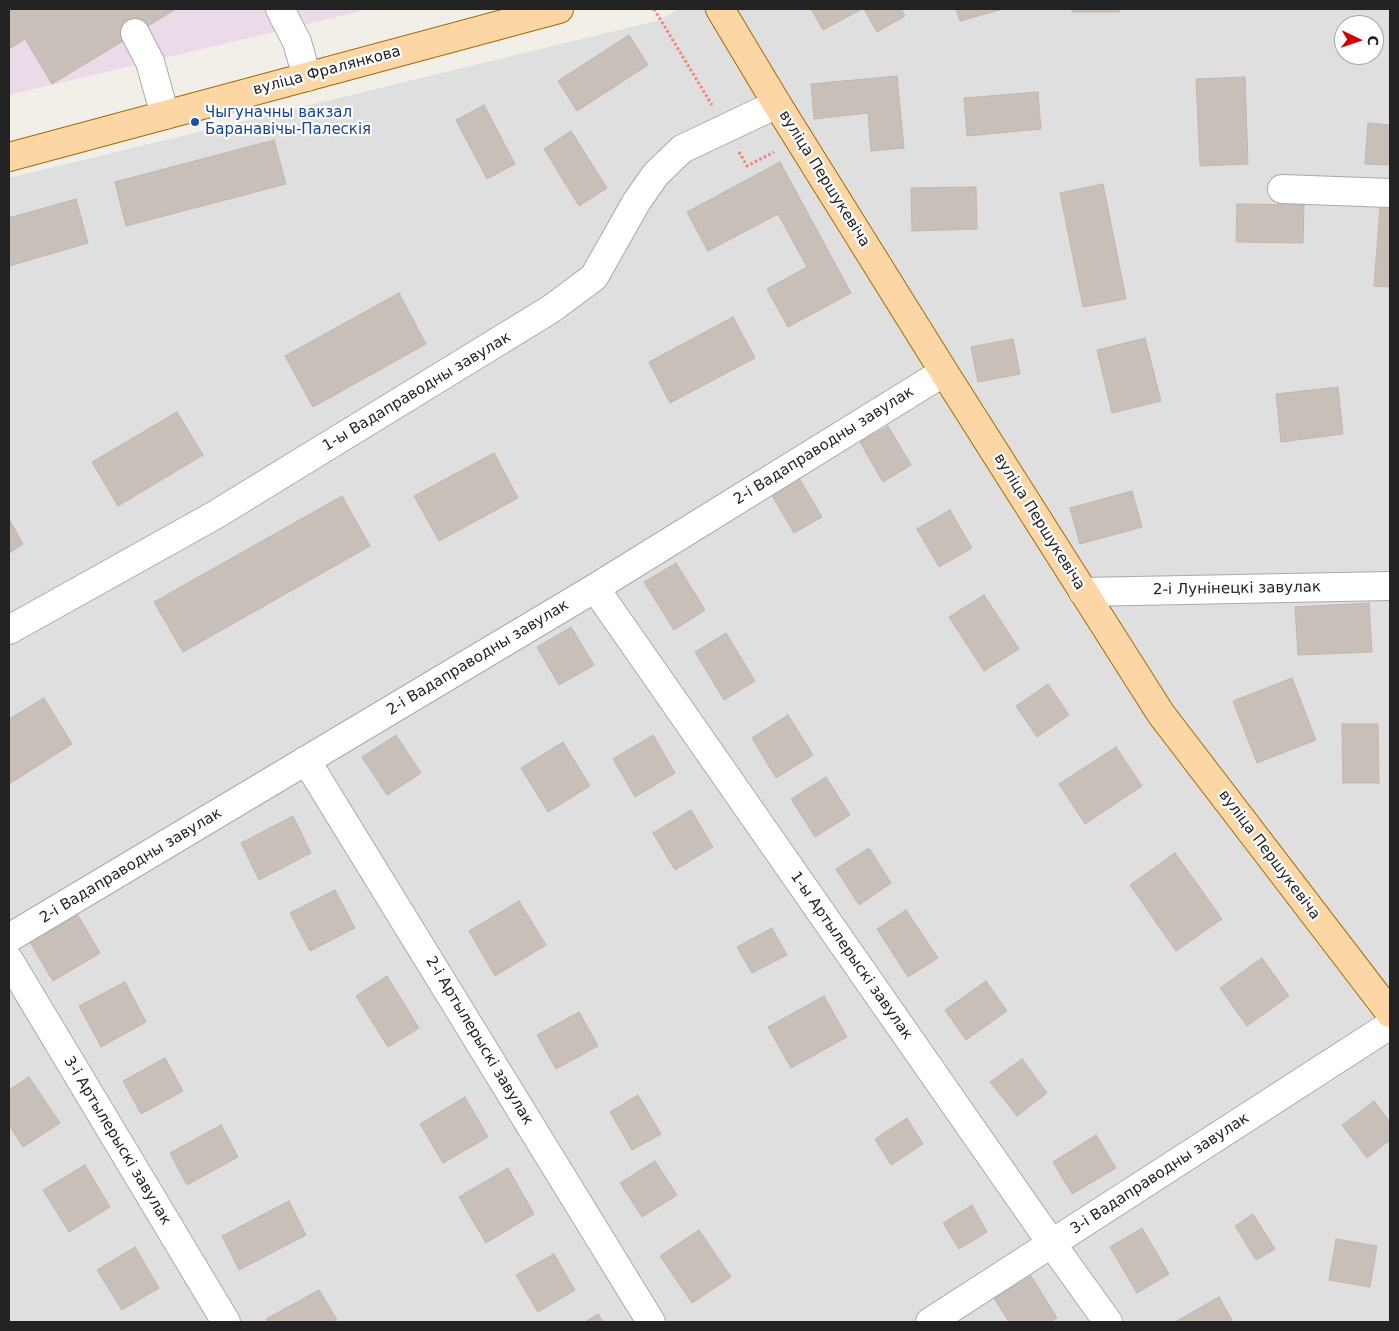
<!DOCTYPE html>
<html>
<head>
<meta charset="utf-8">
<style>
	body { margin:0 }
	#map { position:relative; width:1399px; height:1331px; overflow:hidden; background:#f2efe9; font-family:"DejaVu Sans",sans-serif }
	canvas { display:block }
	.frame { position:absolute; inset:0; border:10px solid #222; pointer-events:none }
	.north { position:absolute; left:1334px; top:15px; width:50px; height:50px; box-sizing:border-box; background:#fff; border:1px solid #a7a7a7; border-radius:50%; rotate:93deg; font-size:14px; font-weight:700; line-height:20px; text-align:center; color:#222 }
	.north::after { content:''; display:block; margin:auto; width:18px; height:22px; background:#d40000; clip-path:polygon(50% 0,100% 100%,50% 72%,0 100%) }
</style>
</head>
<body>
<div id="map">
<canvas width="1399" height="1331"></canvas>
<div class="frame"></div>
<div class="north">С</div>
</div>
<script>
const ctx = document.querySelector('canvas').getContext('2d');
ctx.lineJoin = 'round';
function fill(path, color) {
  ctx.fillStyle = color;
  ctx.fill(path, 'evenodd');
}
function shape(rows) {
  const path = new Path2D();
  for (const r of rows) {
    path.moveTo(r[0], r[1]);
    for (let i = 2; i < r.length; i += 2) path.lineTo(r[i], r[i + 1]);
  }
  return path;
}
function stroke(path, color, width, dash) {
  ctx.strokeStyle = color;
  ctx.lineWidth = width;
  ctx.lineCap = dash ? 'butt' : 'round';
  ctx.setLineDash(dash || []);
  ctx.stroke(path);
}
function label(font, color, halo, rows, align = 'center') {
  ctx.font = font + ' "DejaVu Sans",sans-serif';
  ctx.lineWidth = 4.5;
  ctx.setLineDash([]);
  ctx.textBaseline = 'middle';
  ctx.strokeStyle = halo;
  ctx.fillStyle = color;
  for (const [text, x, y, turn = 0] of rows) {
    ctx.save();
    ctx.translate(x, y);
    ctx.rotate((+turn || 0) * Math.PI / 180);
    ctx.textAlign = isNaN(turn) ? turn : align;
    if (halo) ctx.strokeText(text, 0, 0);
    ctx.fillText(text, 0, 0);
    ctx.restore();
  }
}
fill(shape([
	[678,9,1390,9,1390,1322,9,1322,9,178,660,20],
	[1344,25,1374,25,1374,55,1344,55]
]), '#e0dfdf');
fill(shape([
	[9,9,371,9,9,95]
]), '#ebdbe8');
const building = shape([
	[9,9,176,9,52,84,25,39,9,49,9,9],
	[811,9,862,9,823,30,811,9],
	[864,9,901,9,905,16,877,32,864,9],
	[956,9,1003,9,960,21,956,9],
	[1072,9,1119,9,1119,12,1072,12,1072,9],
	[629,35,648,65,577,111,558,81,629,35],
	[897,76,904,148,871,151,868,113,814,119,811,84,897,76],
	[1245,77,1248,164,1200,166,1196,79,1245,77],
	[1038,92,1041,129,967,136,964,98,1038,92],
	[484,105,515,164,487,179,456,120,484,105],
	[1368,123,1390,125,1390,165,1365,164,1368,123],
	[571,131,607,188,579,206,544,149,571,131],
	[274,140,286,184,126,226,115,182,274,140],
	[780,162,851,293,788,327,767,289,807,267,778,214,708,251,687,212,780,162],
	[1103,184,1126,299,1083,307,1060,193,1103,184],
	[976,187,977,229,912,231,911,188,976,187],
	[76,199,88,243,9,266,9,218,76,199],
	[1237,204,1304,205,1303,243,1236,242,1237,204],
	[1380,208,1390,209,1390,287,1374,286,1380,208],
	[399,293,426,344,313,407,285,356,399,293],
	[733,317,755,358,670,403,649,362,733,317],
	[1145,338,1161,401,1112,413,1097,350,1145,338],
	[1013,339,1020,374,978,382,971,347,1013,339],
	[1338,387,1343,434,1281,442,1276,394,1338,387],
	[177,412,203,455,118,506,92,462,177,412],
	[888,426,911,465,883,482,860,442,888,426],
	[494,453,518,498,439,541,414,496,494,453],
	[799,478,822,517,794,533,771,494,799,478],
	[1132,491,1142,527,1080,544,1070,508,1132,491],
	[342,496,370,546,183,652,154,602,342,496],
	[950,510,972,548,939,567,917,529,950,510],
	[9,519,23,544,9,553,9,519],
	[676,563,705,610,674,630,644,582,676,563],
	[984,595,1019,649,984,671,949,617,984,595],
	[1369,603,1372,652,1298,655,1295,607,1369,603],
	[571,627,594,665,559,685,537,647,571,627],
	[726,633,755,681,724,700,695,652,726,633],
	[1292,678,1316,740,1257,763,1233,701,1292,678],
	[1048,684,1069,715,1037,737,1016,706,1048,684],
	[44,698,72,744,9,784,9,719,44,698],
	[788,715,813,755,776,778,752,738,788,715],
	[1342,724,1378,724,1379,783,1343,783,1342,724],
	[396,735,421,773,387,795,362,757,396,735],
	[653,735,675,773,635,797,613,759,653,735],
	[563,742,590,786,548,812,521,768,563,742],
	[1116,747,1142,786,1085,824,1059,784,1116,747],
	[826,777,850,815,815,837,791,799,826,777],
	[691,810,713,847,675,870,653,833,691,810],
	[293,816,311,853,259,880,241,843,293,816],
	[869,848,891,883,859,905,836,869,869,848],
	[1175,853,1222,919,1176,951,1130,885,1175,853],
	[335,890,355,928,310,951,290,913,335,890],
	[519,901,546,945,495,976,469,931,519,901],
	[906,910,938,958,908,977,877,929,906,910],
	[77,914,100,953,53,981,30,942,77,914],
	[772,928,787,955,752,973,737,947,772,928],
	[1262,958,1289,996,1247,1026,1220,988,1262,958],
	[387,976,419,1028,388,1047,356,996,387,976],
	[986,981,1007,1011,966,1040,945,1010,986,981],
	[125,982,146,1022,101,1047,79,1006,125,982],
	[824,996,847,1037,791,1068,768,1027,824,996],
	[579,1012,598,1046,556,1069,537,1035,579,1012],
	[165,1058,183,1091,141,1114,123,1081,165,1058],
	[1022,1059,1047,1093,1017,1116,990,1082,1022,1059],
	[29,1077,60,1123,23,1147,9,1125,9,1090,29,1077],
	[638,1095,661,1134,632,1150,610,1112,638,1095],
	[465,1097,488,1137,443,1163,420,1124,465,1097],
	[1374,1101,1390,1122,1390,1140,1367,1158,1342,1125,1374,1101],
	[907,1118,923,1144,891,1165,875,1139,907,1118],
	[221,1125,238,1157,187,1185,170,1153,221,1125],
	[1096,1135,1116,1168,1072,1194,1053,1162,1096,1135],
	[655,1161,677,1195,642,1217,620,1183,655,1161],
	[85,1165,110,1207,69,1232,43,1190,85,1165],
	[508,1168,534,1214,486,1243,459,1197,508,1168],
	[289,1201,306,1235,239,1270,222,1236,289,1201],
	[972,1205,987,1232,959,1249,943,1223,972,1205],
	[1253,1214,1275,1249,1256,1260,1235,1226,1253,1214],
	[1142,1228,1169,1274,1137,1293,1110,1247,1142,1228],
	[699,1230,731,1277,692,1303,660,1256,699,1230],
	[1336,1239,1377,1246,1370,1287,1329,1280,1336,1239],
	[135,1247,159,1288,122,1310,97,1270,135,1247],
	[554,1254,575,1290,538,1312,516,1275,554,1254],
	[1031,1276,1057,1318,1051,1322,1009,1322,994,1298,1031,1276],
	[319,1290,337,1320,332,1322,268,1322,266,1319,319,1290],
	[1219,1297,1233,1322,1175,1322,1219,1297],
	[598,1314,603,1322,585,1322,598,1314]
]);
fill(building, '#c7bfb8');
stroke(building, '#c4b6ab', 1);
const minor = shape([
	[280,9,297,42,307,77],
	[135,33,150,62,165,115],
	[1282,189,1390,193],
	[595,588,1052,1244,1108,1322],
	[1083,592,1390,586],
	[9,630,215,515,551,309,594,277,637,201,656,174,682,149,777,104],
	[306,760,651,1322],
	[9,938,595,588,944,372],
	[9,960,226,1322],
	[930,1322,1390,1025]
]);
const major = shape([
	[720,9,777,104,944,372,1161,714,1390,1013],
	[9,157,559,9]
]);
stroke(minor, '#a9a9a9', 30);
stroke(major, '#a06b00', 30);
stroke(shape([
	[654,9,712,105],
	[739,152,747,166,774,152]
]), '#fa8072', 3, [2.5, 2.5]);
stroke(minor, '#fff', 28);
stroke(major, '#fcd6a4', 28);
for (const [x, y, r, color] of [
	[195,122,5,"#1a4fb4"]
]) {
  const dot = new Path2D();
  dot.arc(x, y, r, 0, 2 * Math.PI);
  ctx.fillStyle = color;
  ctx.fill(dot);
  stroke(dot, '#fff', 2);
}
label('15px', '#222', '#fff', [
	["вуліца Фралянкова",327,71,-15],
	["вуліца Першукевіча",824,179,58],
	["1-ы Вадаправодны завулак",417,392,-31],
	["2-і Вадаправодны завулак",824,446,-32],
	["вуліца Першукевіча",1039,522,58],
	["2-і Лунінецкі завулак",1237,589,-1],
	["2-і Вадаправодны завулак",478,658,-31],
	["вуліца Першукевіча",1269,855,53],
	["2-і Вадаправодны завулак",131,866,-31],
	["1-ы Артылерыскі завулак",851,956,55],
	["2-і Артылерыскі завулак",479,1041,59],
	["3-і Артылерыскі завулак",117,1141,59],
	["3-і Вадаправодны завулак",1160,1174,-33]
]);
label('15px', '#164399', '#fff', [
	["Чыгуначны вакзал",205,113],
	["Баранавічы-Палескія",205,130]
], 'left');
</script>
</body>
</html>
